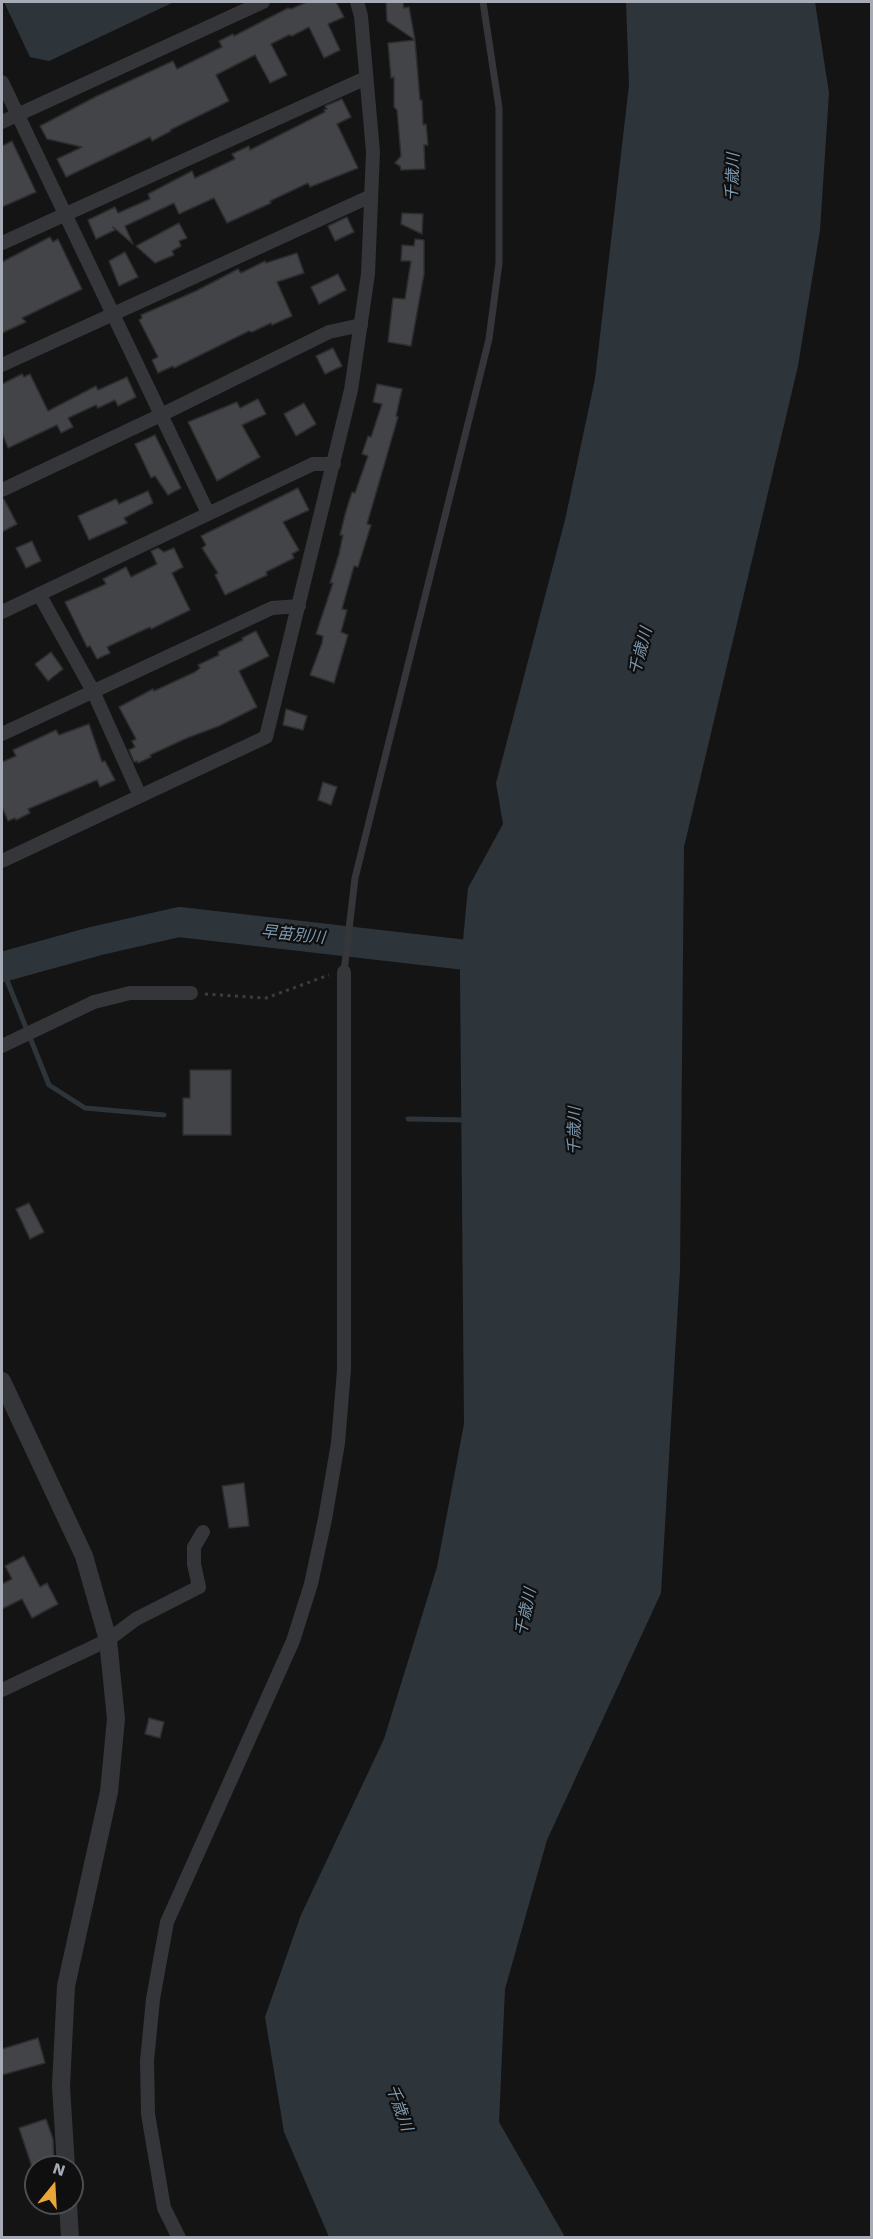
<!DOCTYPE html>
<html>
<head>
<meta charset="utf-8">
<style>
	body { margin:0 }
	#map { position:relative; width:873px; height:2239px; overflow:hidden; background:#141415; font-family:"Work Sans",sans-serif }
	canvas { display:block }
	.frame { position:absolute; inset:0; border:3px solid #a6abb5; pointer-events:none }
	.north { position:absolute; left:24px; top:2155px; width:60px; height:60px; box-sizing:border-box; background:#0f0f10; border:2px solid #4b4d52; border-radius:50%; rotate:18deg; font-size:16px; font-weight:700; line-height:24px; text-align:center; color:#a6abb5 }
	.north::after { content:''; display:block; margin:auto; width:21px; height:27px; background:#eaa637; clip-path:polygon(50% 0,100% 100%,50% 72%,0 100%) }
</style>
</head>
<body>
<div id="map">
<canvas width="873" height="2239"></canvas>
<div class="frame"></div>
<div class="north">N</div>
</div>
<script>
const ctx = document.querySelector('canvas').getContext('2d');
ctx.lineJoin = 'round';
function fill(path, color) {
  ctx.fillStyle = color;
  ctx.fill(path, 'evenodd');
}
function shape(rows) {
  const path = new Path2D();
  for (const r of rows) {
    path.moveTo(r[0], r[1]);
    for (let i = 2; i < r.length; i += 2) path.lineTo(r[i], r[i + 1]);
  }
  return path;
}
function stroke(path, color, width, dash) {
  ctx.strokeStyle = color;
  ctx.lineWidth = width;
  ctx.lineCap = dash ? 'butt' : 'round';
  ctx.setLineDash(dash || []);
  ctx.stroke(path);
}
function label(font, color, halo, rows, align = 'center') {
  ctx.font = font + ' "Work Sans","Noto Sans JP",sans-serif';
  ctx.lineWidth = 4.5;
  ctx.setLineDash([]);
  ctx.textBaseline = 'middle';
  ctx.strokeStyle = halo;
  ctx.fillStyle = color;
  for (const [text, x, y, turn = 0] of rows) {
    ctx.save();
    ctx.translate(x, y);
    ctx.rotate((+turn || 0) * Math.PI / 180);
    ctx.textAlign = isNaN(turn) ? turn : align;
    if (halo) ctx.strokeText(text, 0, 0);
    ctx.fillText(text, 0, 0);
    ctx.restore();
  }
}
fill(shape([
	[4,2,174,2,49,61,30,57],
	[626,2,815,2,829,93,820,230,798,366,684,847,680,1270,661,1593,547,1840,505,1989,499,2122,565,2237,329,2237,284,2132,265,2017,301,1915,384,1739,437,1567,464,1424,460,972,468,888,503,824,496,783,565,520,595,379,629,85]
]), '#2d353b');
stroke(shape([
	[2,968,49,1085,85,1108,164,1115],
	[408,1119,467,1120]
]), '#2d353b', 5);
stroke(shape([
	[2,967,96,941,179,922,501,959]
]), '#2d353b', 30);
const building = shape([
	[307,2,336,2,344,17,328,24,340,50,324,58,309,27,292,36,289,35,271,44,287,75,270,83,255,55,216,75,229,101,170,130,171,131,152,141,150,137,66,177,57,159,82,147,47,139,40,126,97,96,173,61,177,69,222,47,219,41,233,34,234,36,288,8,291,9,307,2],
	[386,2,403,2,404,8,409,7,415,40,387,21,386,2],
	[415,40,420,100,422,100,423,125,426,124,428,145,424,145,425,169,401,170,400,166,395,163,401,156,397,110,394,107,394,77,391,78,388,43,415,40],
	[342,99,351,117,337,124,358,168,310,187,308,183,270,201,271,203,227,223,214,198,179,214,174,203,125,226,133,244,113,227,115,230,96,239,88,220,115,207,118,213,150,199,148,194,192,171,195,178,235,159,232,154,249,146,250,150,325,112,324,110,327,109,325,106,342,99],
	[12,141,36,192,2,207,2,146,12,141],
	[402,213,423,214,422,234,401,224,402,213],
	[347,217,354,232,335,241,328,226,347,217],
	[179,223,187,238,179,241,181,246,172,251,174,255,155,263,136,246,179,223],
	[50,237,53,242,58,239,82,289,22,318,26,322,2,333,2,262,50,237],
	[415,239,424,240,424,274,411,346,388,342,393,298,405,299,411,261,401,261,402,245,414,246,415,239],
	[125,252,138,277,119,286,109,261,125,252],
	[297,253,304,273,277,282,292,316,272,325,271,323,252,332,249,331,174,368,173,366,158,373,152,360,158,357,139,320,142,318,141,315,196,291,238,269,241,273,265,261,266,263,297,253],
	[338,274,346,290,319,304,311,287,338,274],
	[333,348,342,366,325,374,316,356,333,348],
	[22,374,24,377,30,374,48,411,96,386,98,390,127,377,136,397,118,406,115,400,98,408,96,405,68,418,73,427,61,433,57,425,8,448,2,433,2,384,22,374],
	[377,384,402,389,396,416,398,417,367,524,371,525,358,567,354,566,342,609,347,610,341,632,348,635,334,683,310,675,322,643,323,636,316,634,333,583,330,583,339,554,343,535,340,535,346,511,352,492,355,493,368,456,362,454,368,436,371,437,382,404,373,402,377,384],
	[258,399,266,414,242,425,260,457,217,481,188,422,237,402,240,408,258,399],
	[304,403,316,424,296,436,284,414,304,403],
	[155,435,181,488,168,495,155,476,151,478,135,444,155,435],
	[298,488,309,510,283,522,299,550,292,554,294,558,266,572,267,575,225,595,215,575,218,573,202,548,206,545,201,536,298,488],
	[148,491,153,503,124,518,127,523,89,540,78,516,116,499,119,504,148,491],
	[2,499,4,499,17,524,2,532,2,499],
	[32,541,41,561,26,568,16,548,32,541],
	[158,548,164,552,174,548,183,567,172,573,190,610,151,629,150,627,107,647,110,653,97,659,90,646,87,647,65,602,106,584,103,579,126,567,131,577,157,564,151,551,158,548],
	[256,631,269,656,239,671,257,707,219,726,187,738,150,755,151,757,138,763,137,761,134,762,129,750,135,747,132,741,136,739,119,707,153,689,154,691,195,672,200,668,198,665,219,655,218,652,243,640,242,638,256,631],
	[51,652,63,669,48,681,35,664,51,652],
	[286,709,307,716,303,730,283,725,286,709],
	[89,724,102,762,105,761,115,780,100,787,97,780,28,809,30,813,16,820,15,818,8,821,2,807,2,762,16,756,13,750,56,730,59,735,89,724],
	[323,782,337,787,331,805,318,800,323,782],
	[190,1070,231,1070,231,1135,183,1135,183,1098,190,1098,190,1070],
	[29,1203,44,1232,30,1239,16,1209,29,1203],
	[244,1483,249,1526,229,1528,222,1486,244,1483],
	[24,1556,40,1587,47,1583,58,1604,32,1618,22,1599,2,1609,2,1584,12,1579,5,1566,24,1556],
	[149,1718,164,1722,160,1738,145,1734,149,1718],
	[38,2038,45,2063,2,2075,2,2049,38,2038],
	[46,2119,53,2139,54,2163,33,2170,19,2128,46,2119]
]);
fill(building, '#434448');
stroke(building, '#2e2e31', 1.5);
stroke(shape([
	[205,994,266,998,329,975]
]), '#3b3d41', 3, [3, 4.5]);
stroke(shape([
	[344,972,355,878,489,339,499,263,499,108,483,2]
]), '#35363a', 7);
stroke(shape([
	[2,82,208,513],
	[2,122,263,2],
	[2,243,366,78],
	[2,365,371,196],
	[2,490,161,415,329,332,361,325],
	[39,594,93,691,140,796],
	[2,612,313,464,334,464],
	[2,734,272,608,299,606],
	[2,861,266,737,351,390,368,274,373,152,361,16,357,2],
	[2,1046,94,1002,130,993,191,993],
	[2,1690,108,1640,136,1619,199,1587,194,1564,194,1547,203,1532],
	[179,2238,164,2208,148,2114,147,2061,153,1999,167,1922,293,1641,311,1584,325,1519,338,1443,344,1370,344,972]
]), '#35363a', 14);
stroke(shape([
	[2,1381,84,1556,108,1640,116,1719,109,1792,66,1986,61,2086,66,2167],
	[68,2203,70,2238]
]), '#35363a', 18);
label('italic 16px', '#7e9aaf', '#0f0f10', [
	["千歳川",733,177,-88],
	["千歳川",641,651,-75],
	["早苗別川",293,935,6],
	["千歳川",575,1131,-89],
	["千歳川",526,1612,-78],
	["千歳川",399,2108,70]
]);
</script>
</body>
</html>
